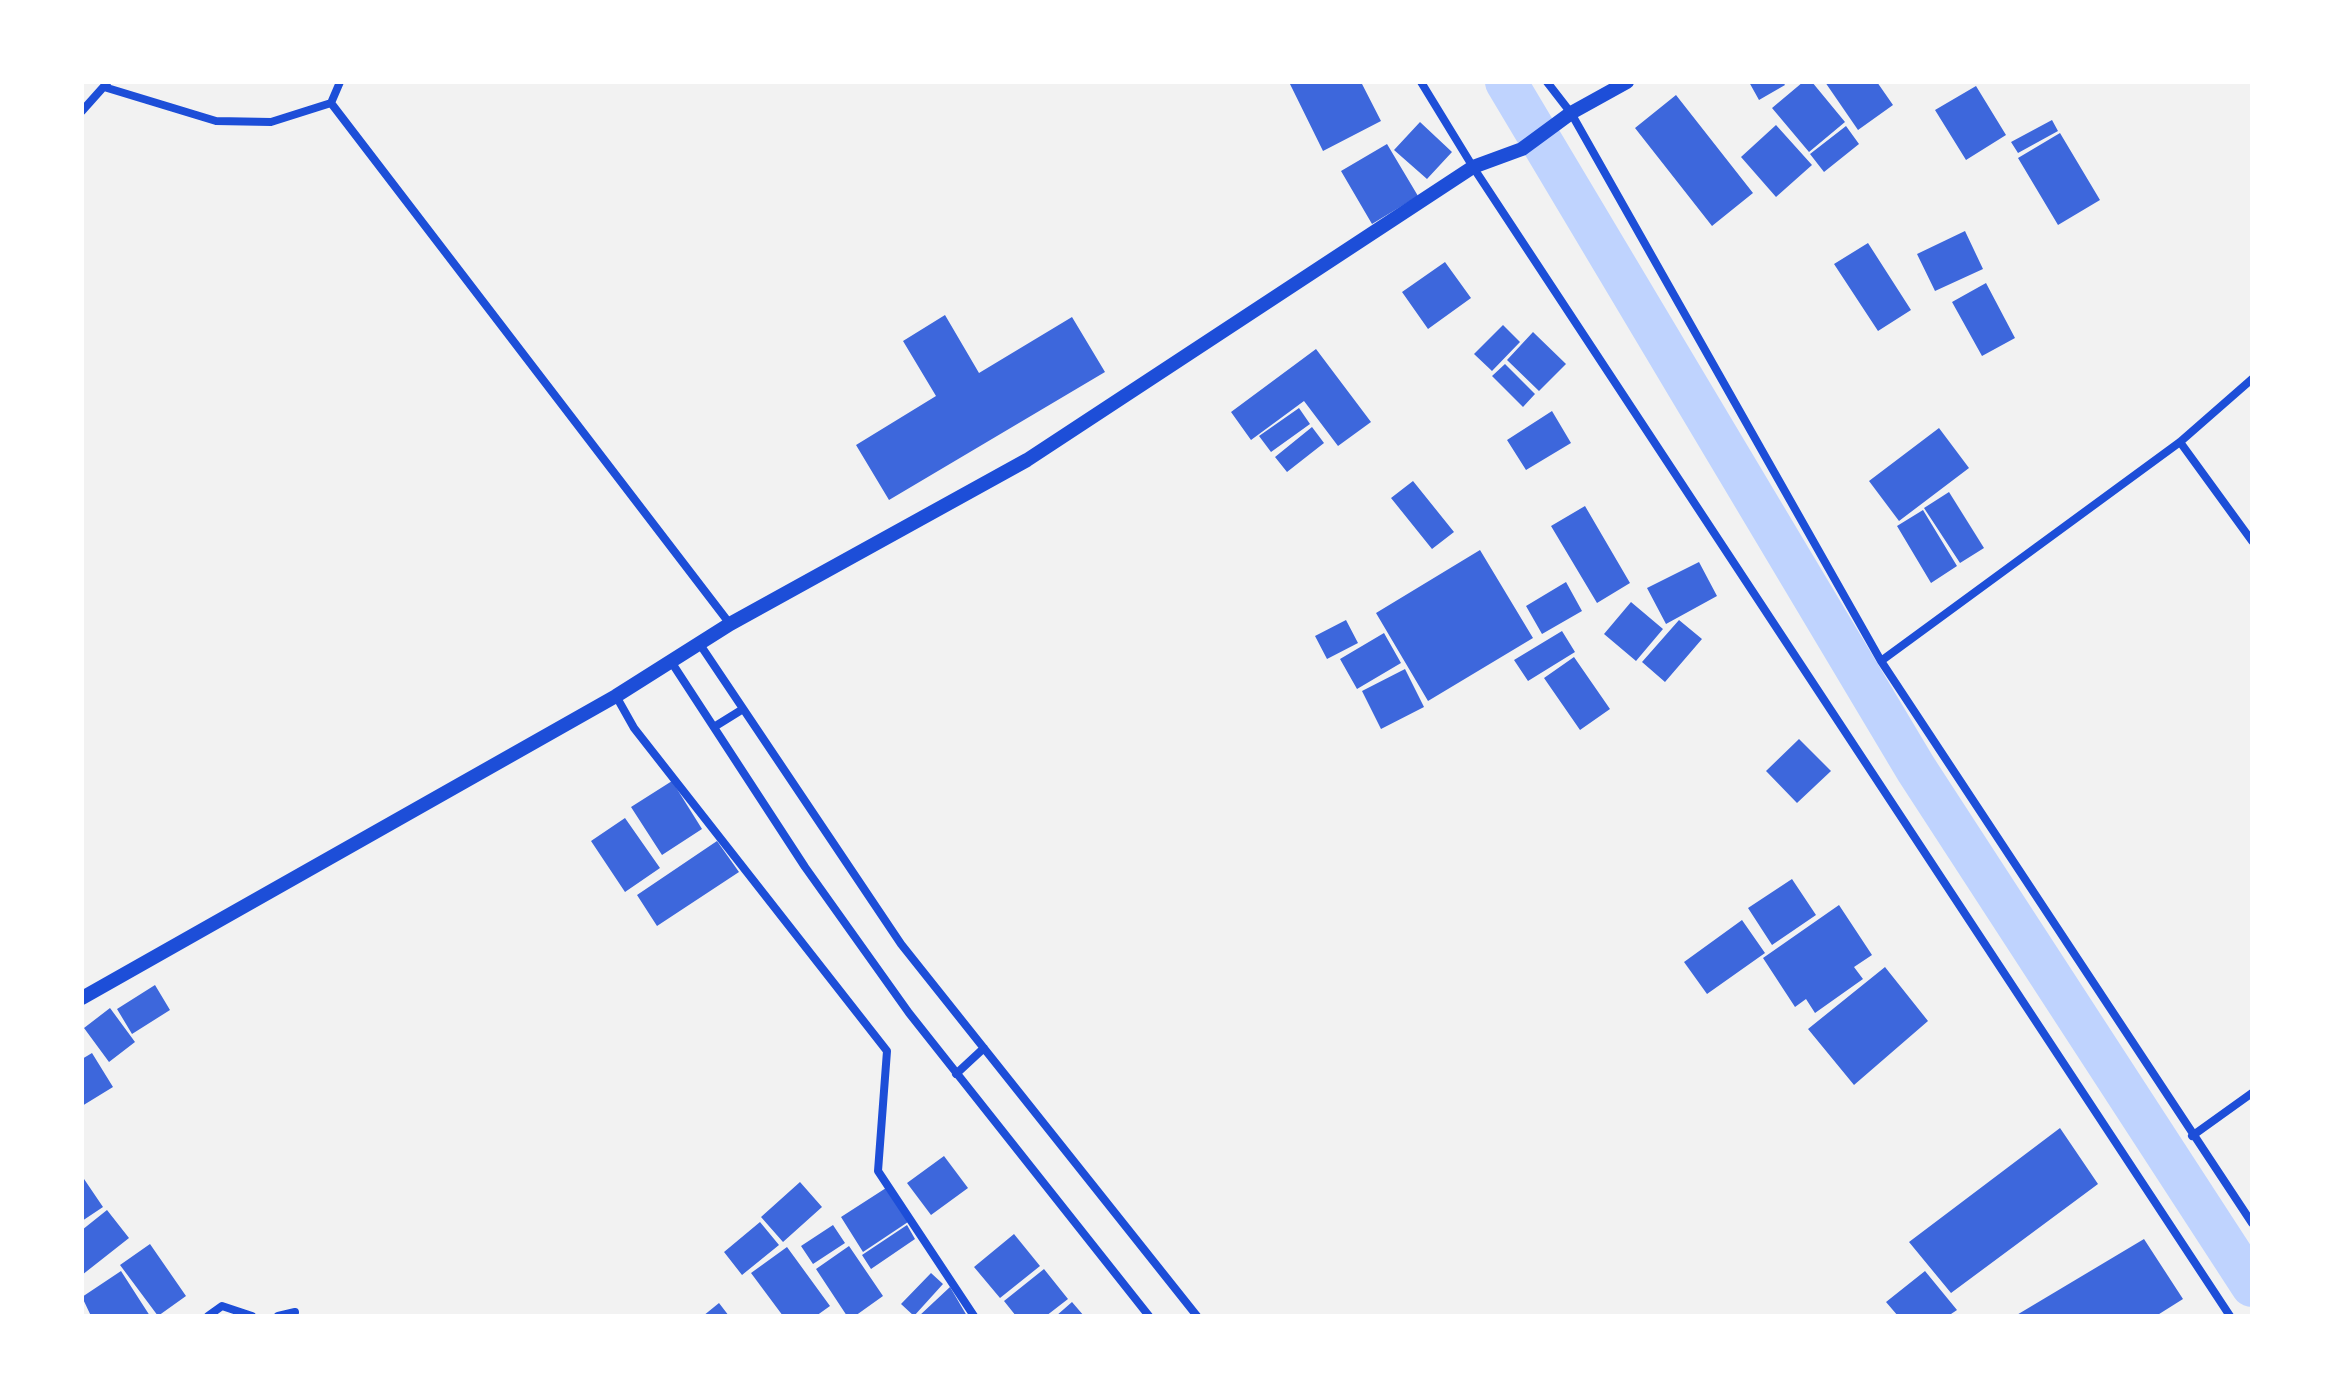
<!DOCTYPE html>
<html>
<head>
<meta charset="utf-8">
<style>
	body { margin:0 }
	#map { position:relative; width:2334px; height:1398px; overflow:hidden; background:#f2f2f2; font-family:Inter,sans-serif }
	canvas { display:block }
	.frame { position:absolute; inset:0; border:84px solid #fff; pointer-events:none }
</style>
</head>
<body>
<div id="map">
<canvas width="2334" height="1398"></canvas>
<div class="frame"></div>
</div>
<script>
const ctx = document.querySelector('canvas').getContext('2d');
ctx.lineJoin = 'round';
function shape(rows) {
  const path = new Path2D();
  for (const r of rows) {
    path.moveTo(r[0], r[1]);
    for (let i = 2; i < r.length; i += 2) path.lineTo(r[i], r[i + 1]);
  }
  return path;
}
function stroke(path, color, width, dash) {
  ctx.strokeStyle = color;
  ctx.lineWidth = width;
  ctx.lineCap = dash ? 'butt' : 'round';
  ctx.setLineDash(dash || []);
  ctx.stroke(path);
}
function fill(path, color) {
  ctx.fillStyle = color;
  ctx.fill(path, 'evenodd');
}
stroke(shape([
	[1506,82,1916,769,2252,1286]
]), '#bfd3fe', 42);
fill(shape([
	[1289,82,1361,82,1381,121,1323,151],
	[1749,82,1783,82,1785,85,1759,100],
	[1803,82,1812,82,1845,122,1809,152,1772,108],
	[1825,82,1877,82,1893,105,1858,130],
	[1976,86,2006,135,1966,160,1935,110],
	[1676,95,1753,193,1712,226,1635,128],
	[2052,120,2058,131,2018,153,2011,142],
	[1420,122,1452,152,1427,179,1394,150],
	[1776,125,1812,165,1776,197,1741,157],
	[1846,126,1859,144,1824,172,1810,154],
	[2060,133,2100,200,2058,225,2018,158],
	[1387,144,1418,196,1372,224,1341,171],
	[1965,231,1983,269,1935,291,1917,254],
	[1868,243,1911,310,1878,331,1834,264],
	[1445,262,1471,298,1428,329,1402,292],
	[1986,283,2015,338,1982,356,1952,302],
	[945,315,979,373,1072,317,1105,372,889,500,856,445,936,396,903,341],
	[1503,325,1520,342,1492,371,1474,354],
	[1533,332,1566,364,1539,391,1507,360],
	[1316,349,1371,422,1338,446,1304,401,1251,440,1231,412],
	[1505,364,1535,394,1523,407,1492,376],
	[1299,408,1310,424,1271,452,1259,436],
	[1552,411,1571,443,1526,470,1507,440],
	[1312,427,1324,443,1287,472,1275,457],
	[1939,428,1969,468,1899,521,1869,481],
	[1413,481,1454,532,1432,549,1391,498],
	[1949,492,1984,548,1960,563,1924,508],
	[1585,506,1630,583,1597,603,1551,526],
	[1923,510,1957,566,1931,583,1897,526],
	[1480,550,1533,638,1428,701,1376,613],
	[1699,562,1717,596,1666,624,1647,588],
	[1566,582,1582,611,1542,634,1526,606],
	[1631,602,1663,629,1636,661,1604,634],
	[1346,620,1358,643,1327,659,1315,636],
	[1679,620,1702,639,1665,682,1642,662],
	[1562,631,1575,652,1528,681,1514,660],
	[1384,633,1401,663,1357,689,1340,659],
	[1574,657,1610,709,1580,730,1544,678],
	[1405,669,1424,707,1381,729,1362,691],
	[1799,739,1831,771,1797,803,1766,771],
	[672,781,702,829,662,855,631,807],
	[625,818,660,868,625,892,591,841],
	[717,841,739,872,657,926,637,895],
	[1792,879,1816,915,1772,945,1748,908],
	[1839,905,1872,955,1854,967,1863,979,1815,1013,1806,999,1795,1007,1763,958],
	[1742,920,1765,953,1707,994,1684,962],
	[1885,967,1928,1021,1854,1085,1808,1029],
	[155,985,170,1010,132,1034,117,1009],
	[110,1008,135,1042,109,1062,84,1028],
	[92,1053,113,1087,82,1106,82,1059],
	[2060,1128,2098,1184,1951,1293,1909,1242],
	[944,1156,968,1188,931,1215,907,1183],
	[82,1176,103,1207,82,1221],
	[800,1182,822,1207,783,1242,761,1217],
	[886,1188,908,1222,863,1252,841,1217],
	[107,1210,129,1238,82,1275,82,1230],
	[760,1222,779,1245,742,1275,724,1252],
	[833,1225,845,1243,813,1264,801,1246],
	[907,1225,915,1239,871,1269,862,1255],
	[1014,1234,1040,1266,1000,1298,974,1267],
	[2144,1239,2183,1299,2156,1316,2015,1316],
	[150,1244,186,1296,158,1316,120,1265],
	[849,1246,883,1296,855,1316,847,1316,816,1269],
	[787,1247,830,1306,816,1316,783,1316,751,1273],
	[1044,1269,1068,1299,1046,1316,1016,1316,1004,1301],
	[121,1271,150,1316,91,1316,82,1297],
	[1925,1271,1957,1310,1948,1316,1898,1316,1886,1302],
	[931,1273,943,1284,914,1316,901,1304],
	[950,1287,967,1316,919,1316],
	[1072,1302,1084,1316,1056,1316],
	[719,1303,729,1316,703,1316]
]), '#3d67dc');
stroke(shape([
	[1421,82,1473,167,2230,1316],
	[1547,82,1571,113,1881,661,2252,1223],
	[104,87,216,121,271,122,331,103,340,82],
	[331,103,730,624],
	[82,111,107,83],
	[2180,442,2252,541],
	[699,643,901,944,1197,1316],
	[670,660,805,867,909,1013,1149,1316],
	[1881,661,2180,442,2252,379],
	[616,696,634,728,887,1051,878,1171,974,1316],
	[714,727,743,709],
	[956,1074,984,1048],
	[2192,1136,2252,1093],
	[208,1316,222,1306,252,1316],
	[278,1316,295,1312]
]), '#1d4ed8', 8);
stroke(shape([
	[82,998,616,696,730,624,1027,460,1473,167,1522,149,1571,113,1627,82]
]), '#1d4ed8', 14);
</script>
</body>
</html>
